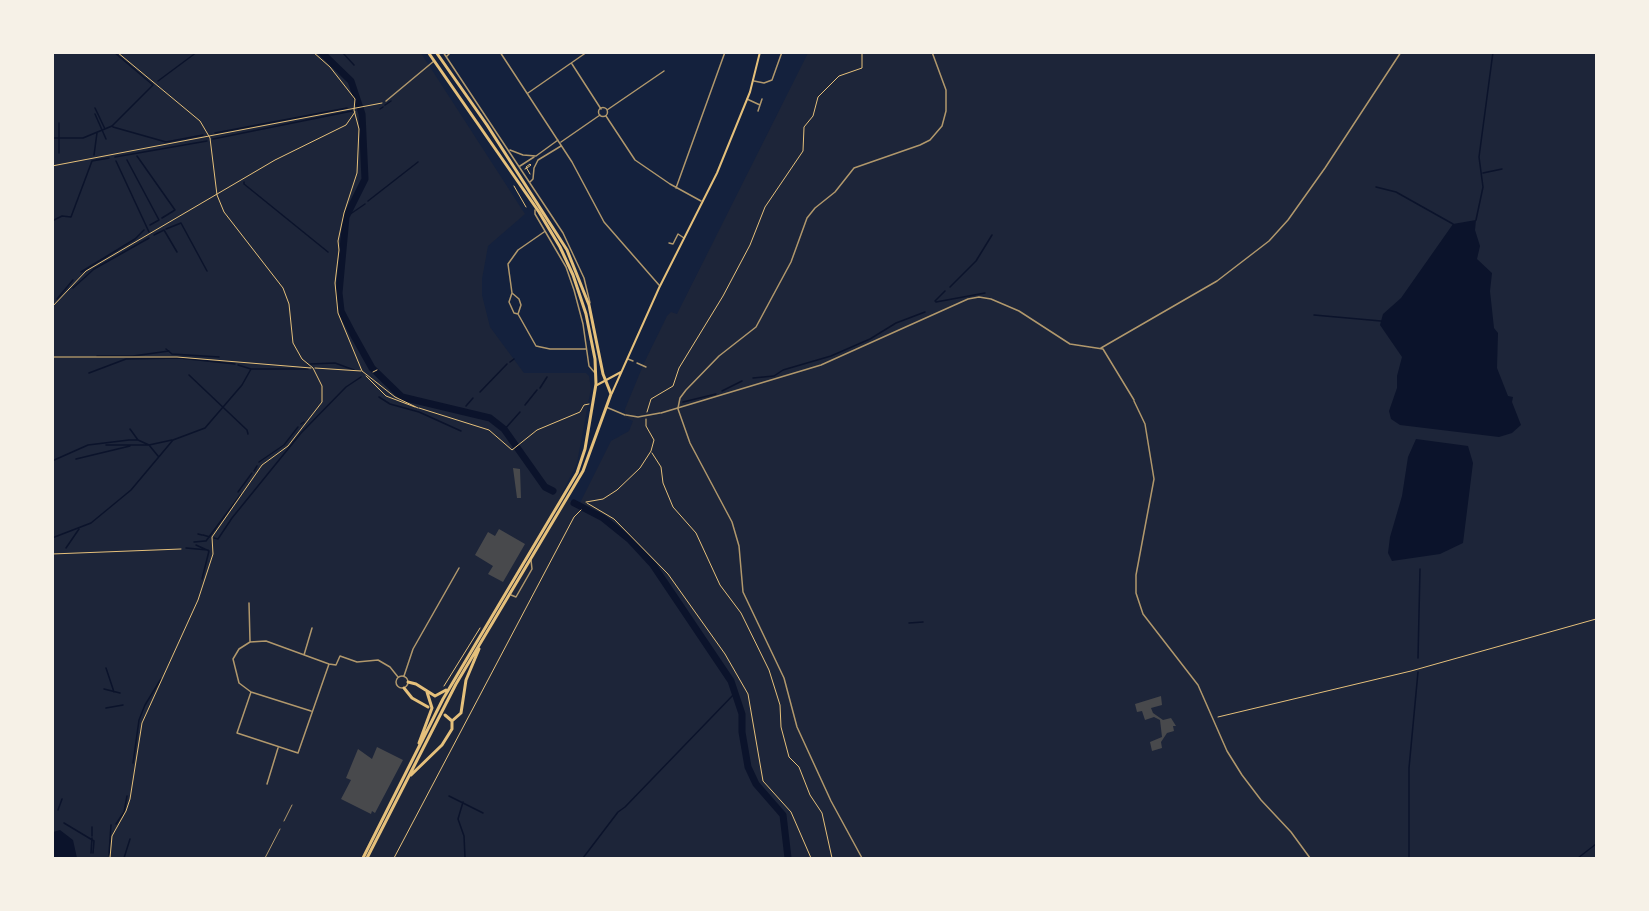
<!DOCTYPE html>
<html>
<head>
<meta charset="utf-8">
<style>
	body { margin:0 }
	#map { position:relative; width:1649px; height:911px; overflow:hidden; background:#14213d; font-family:Poppins,sans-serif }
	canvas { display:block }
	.frame { position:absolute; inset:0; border:54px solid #f6f1e7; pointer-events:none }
</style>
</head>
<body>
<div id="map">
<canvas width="1649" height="911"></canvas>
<div class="frame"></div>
</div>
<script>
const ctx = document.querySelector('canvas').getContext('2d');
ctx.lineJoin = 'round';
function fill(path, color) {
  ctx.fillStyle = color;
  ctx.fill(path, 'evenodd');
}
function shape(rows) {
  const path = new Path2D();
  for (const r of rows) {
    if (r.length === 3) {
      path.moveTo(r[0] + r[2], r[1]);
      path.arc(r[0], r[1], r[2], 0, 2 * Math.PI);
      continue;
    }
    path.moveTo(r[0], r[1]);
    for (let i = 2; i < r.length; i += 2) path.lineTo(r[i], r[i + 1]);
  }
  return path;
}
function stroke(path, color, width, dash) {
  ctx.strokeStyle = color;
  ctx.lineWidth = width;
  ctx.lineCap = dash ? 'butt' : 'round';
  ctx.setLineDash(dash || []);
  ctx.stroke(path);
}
fill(shape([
	[52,53,421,53,525,214,488,246,482,279,482,295,490,327,524,373,586,373,589,376,591,388,577,463,561,495,579,505,611,441,629,431,633,421,624,417,625,409,644,363,667,316,671,312,677,314,808,53,1596,53,1596,858,53,858]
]), '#1d2539');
fill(shape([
	[1476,220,1475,230,1480,246,1477,259,1492,273,1490,291,1494,328,1498,333,1497,368,1508,396,1513,397,1512,402,1521,425,1512,433,1499,437,1400,425,1391,419,1389,411,1397,388,1397,376,1402,357,1380,325,1383,314,1401,298,1453,224],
	[1416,439,1468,446,1473,463,1463,543,1440,554,1392,561,1388,553,1390,537,1402,496,1408,457],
	[60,830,73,840,77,858,53,858,53,832]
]), '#0b132b');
stroke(shape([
	[342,52,354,65],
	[158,81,197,52],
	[385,105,391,101],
	[95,108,105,129],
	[380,109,383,107],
	[95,114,106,139],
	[113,127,166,142,203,135],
	[215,133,347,108],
	[52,138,83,138,112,126,153,85,114,52],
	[213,139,352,111],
	[59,153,59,123],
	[94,155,97,133],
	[137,156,175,210,162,218],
	[115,157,207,141],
	[127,160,159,220,150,225],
	[116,161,149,232],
	[1483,173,1502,169],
	[244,182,244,184,328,252],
	[1376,187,1396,192,1453,224],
	[368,201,418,162],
	[346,217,365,204],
	[1476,220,1483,187,1479,157,1493,52],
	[52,221,62,216,71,217,92,161,109,158],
	[166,229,181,223,207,271],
	[154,235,164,230,177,252],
	[81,272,135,239,144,230],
	[950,287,976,261,992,235],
	[73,288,94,269,149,238],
	[57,299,73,280],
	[935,301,945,291],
	[936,302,985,293],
	[1314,315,1381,321],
	[166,349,172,354,219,357],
	[97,356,133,356,169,351],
	[510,362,514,359],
	[310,364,335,363,354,370],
	[238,365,251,369,308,369],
	[89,373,126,359,180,358,235,364],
	[189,375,247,430,248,434],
	[753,378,774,376,783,370,831,356,870,339,896,323,925,312],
	[540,388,547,377],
	[722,391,742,381],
	[480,392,507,364],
	[379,397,390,404,419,412,461,431],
	[683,402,716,394],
	[525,405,537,390],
	[466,406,473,398],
	[301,424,304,422],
	[130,429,138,440],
	[504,430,520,412],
	[106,445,149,445,158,456],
	[76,459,130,446],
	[52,461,88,445,129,440,138,440,149,445,172,440],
	[259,462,284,445,298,427],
	[254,471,257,466],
	[238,492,252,473],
	[198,534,202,535],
	[203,535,210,537],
	[52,538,91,523,131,490,173,440,205,428,242,385,251,369],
	[214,538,218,539,232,518,301,433,346,387,361,377],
	[206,541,241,494],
	[194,542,205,541],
	[196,545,209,551,202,579],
	[66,548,79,529],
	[186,548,208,550],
	[909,623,923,622],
	[1418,658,1420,569],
	[106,668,114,692],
	[104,689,120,693],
	[106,708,123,705],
	[133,763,139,720,145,705,161,679],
	[449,796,483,813],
	[463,802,458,819,464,836,465,858],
	[58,810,62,799],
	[64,823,94,841,93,853],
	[116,824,124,812,127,796],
	[92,836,92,827],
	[91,853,92,838],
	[109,855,111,825],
	[124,858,130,839],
	[583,858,618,812,625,807,736,692],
	[1409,858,1409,768,1418,672],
	[1578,858,1596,844]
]), '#0b132b', 1.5);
stroke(shape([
	[321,52,351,81,362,114,365,179,346,217,339,293,341,311,353,334,372,368,402,397,490,418,504,429,545,487,553,491],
	[574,503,603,518,629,539,653,565,731,681,742,714,742,732,748,767,756,784,783,815,788,858]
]), '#0b132b', 7);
fill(shape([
	[513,468,520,469,521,498,517,498],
	[499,529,525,544,503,582,488,574,493,566,475,555,488,532,495,536],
	[1161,696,1162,705,1151,708,1153,713,1163,720,1171,718,1176,726,1173,726,1174,731,1167,733,1161,742,1162,748,1152,751,1150,742,1162,737,1160,720,1154,717,1145,720,1142,711,1137,712,1135,704],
	[377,747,403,760,375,813,372,811,371,814,341,799,351,780,346,778,358,749,372,759]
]), '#48494c');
stroke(shape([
	[313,52,330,67,355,99,354,110,359,129,357,173,344,213,338,241,339,250,335,283,338,313,362,371,395,397,418,408],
	[52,166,382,103],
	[525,169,527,168,531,165,530,164,526,167,530,174],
	[514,186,526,207],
	[52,307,86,271,275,160,346,125,355,112],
	[52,357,177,357,311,368],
	[315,368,361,371],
	[373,372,377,370],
	[366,376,386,396,415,407],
	[419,408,489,430,512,450,537,430,580,412,584,405,589,404],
	[647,412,651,399,673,386,679,368,723,296,750,245,765,207,803,151,804,127,813,116,818,97,839,76,862,68,862,52],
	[652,453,661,467,663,483,673,507,696,533,720,585,741,613,769,670,780,705,781,727,789,757,799,767,810,795,822,813,832,858],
	[586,502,603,499,617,490,640,468,651,451,654,440,646,426,646,419],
	[587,503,614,519,668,574,725,654,748,694,763,781,791,812,811,858],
	[52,554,181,549],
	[444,686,480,628],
	[1218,717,1411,671,1596,619],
	[110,858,112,836,126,811,130,799,142,723,198,600,213,554,212,537,262,465,288,446,322,402,322,386,313,368,302,359,293,343,289,304,283,288,224,212,217,195,210,138,200,121,117,52],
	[394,858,574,517,581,510]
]), '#e5c07b', 1);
stroke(shape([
	[284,821,292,805],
	[265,858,280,829]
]), '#b1986c', 1);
stroke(shape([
	[1101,348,1217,281,1269,241,1288,220,1325,168,1401,52],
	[1134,401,1145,424,1154,479,1136,575,1136,593,1143,614,1198,685,1227,751,1242,775,1261,800,1291,832,1310,858],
	[678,408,680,398,686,390,719,356,756,327,791,262,807,218,815,208,835,192,854,168,920,145,930,140,942,126,946,111,946,90,932,52],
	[626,415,638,417,660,413]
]), '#b1986c', 1.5);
stroke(shape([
	[443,52,563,233,584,278,590,303],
	[500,52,572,162,604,222,659,285],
	[447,56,451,52],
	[572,64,601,109],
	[754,81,764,83,772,80,782,52],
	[528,93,587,52],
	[747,99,760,105],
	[386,101,434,61],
	[603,112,4.5],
	[607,110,664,71],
	[758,111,762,99],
	[606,116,635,160,670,184,701,201],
	[561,142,600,115],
	[510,150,523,155,536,156,558,140],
	[520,166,534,157],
	[530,182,533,179,534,168,538,160,561,146],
	[676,188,725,52],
	[535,210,535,214,566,267,574,290,583,324,589,366,595,373],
	[669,243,673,244,678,234,684,238],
	[512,293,519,299,521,305,518,314,514,313,509,302,512,293,508,264,518,250,544,232],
	[518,314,536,346,550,349,586,349],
	[628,359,633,361],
	[637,363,646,367],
	[606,407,625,415],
	[678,409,690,443,732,522,739,546,743,592,784,678,797,727,831,801,862,858],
	[661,413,821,365,968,299,979,297,991,299,1019,311,1070,344,1103,349,1134,400],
	[511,595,516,597,532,569,531,560],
	[249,603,250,641],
	[304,655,312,628],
	[402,682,6],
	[404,676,413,649,459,568],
	[251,692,237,733,298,753,329,664,336,665,340,656,357,662,378,660,390,667,398,677],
	[311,711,251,692,239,683,233,659,239,649,250,642,266,641,329,664],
	[267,784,278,748]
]), '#b1986c', 1.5);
stroke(shape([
	[597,385,621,372],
	[612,393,659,288,717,173,750,92,760,52]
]), '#e5c07b', 2);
stroke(shape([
	[408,682,416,684,435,696,446,690],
	[404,688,412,698,428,707],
	[445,715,452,721],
	[419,743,432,708,427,692],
	[411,775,442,745,452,729,452,721,461,713,466,680,479,649],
	[363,858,443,699,577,473,585,449,596,384,595,359,586,314,573,275,560,247,539,212,428,52],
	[367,858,456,684,583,471,611,394,603,374,589,305,567,250,487,125,436,52]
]), '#e5c07b', 3);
</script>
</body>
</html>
